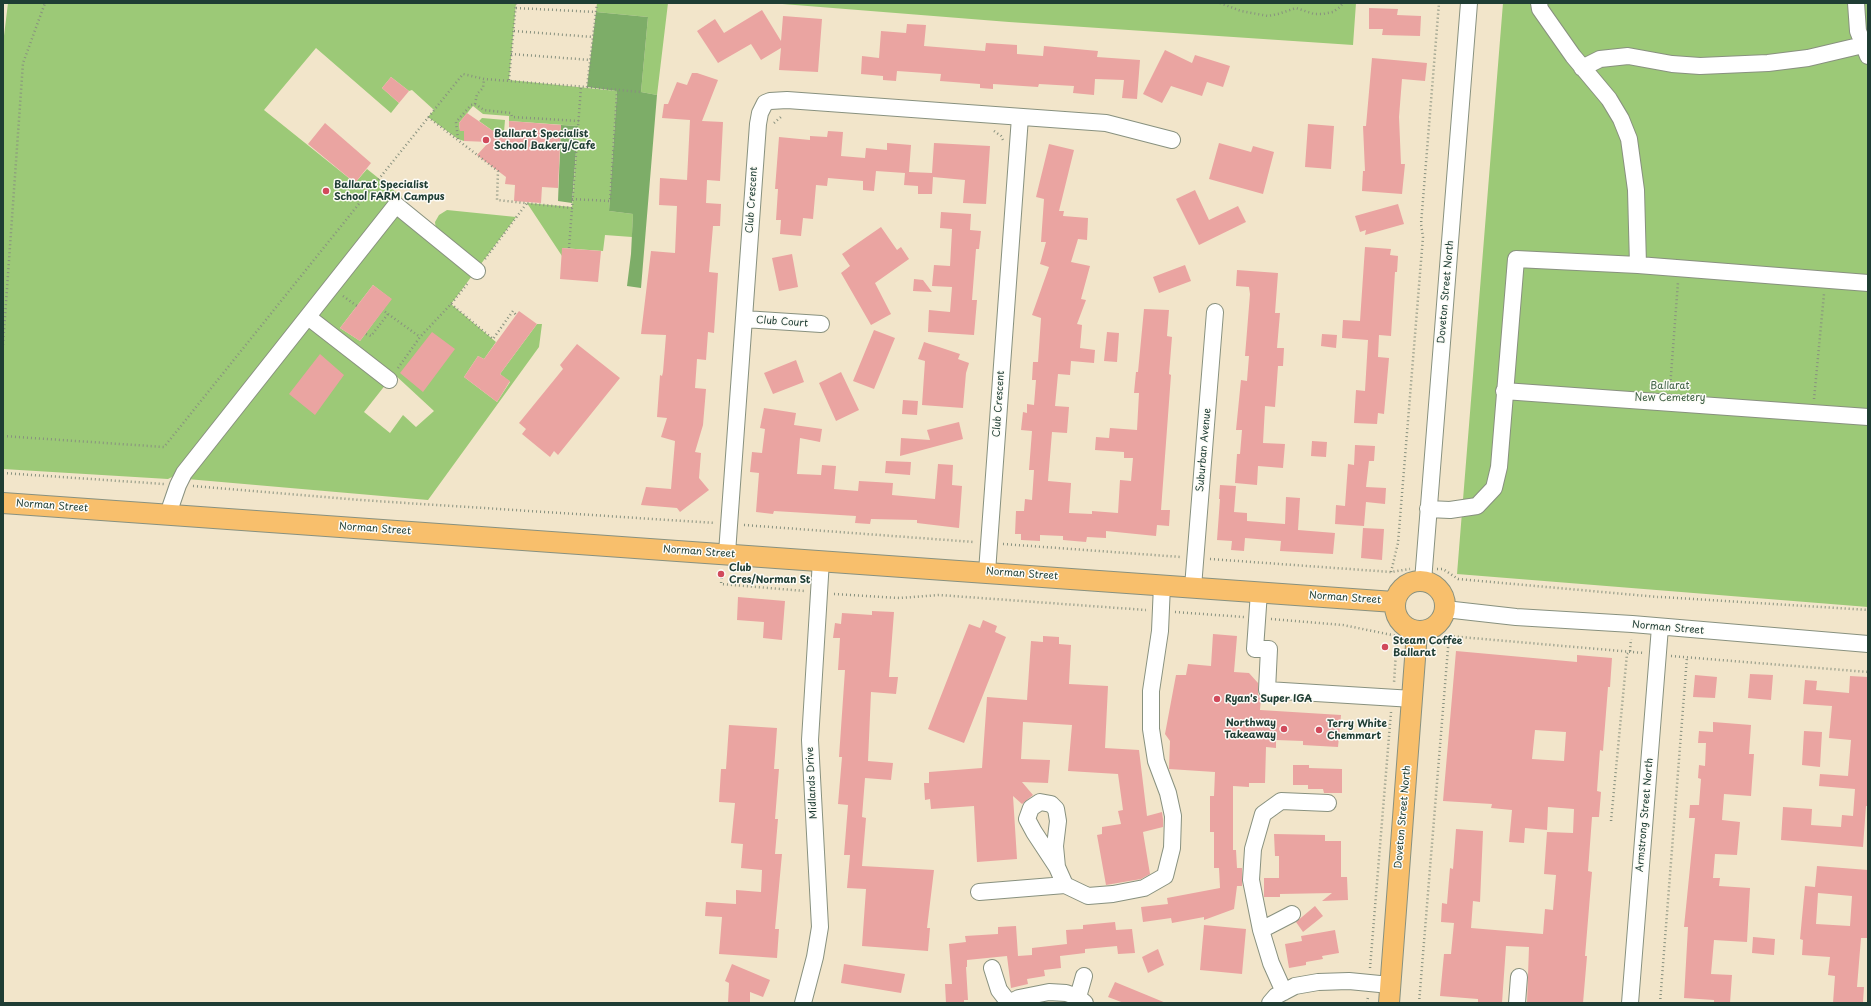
<!DOCTYPE html>
<html>
<head>
<meta charset="utf-8">
<style>
	body { margin:0 }
	#map { position:relative; width:1871px; height:1006px; overflow:hidden; background:#f2e5ca; font-family:"Playpen Sans",sans-serif }
	canvas { display:block }
	.frame { position:absolute; inset:0; border:4px solid #1f3d34; pointer-events:none }
</style>
</head>
<body>
<div id="map">
<canvas width="1871" height="1006"></canvas>
<div class="frame"></div>
</div>
<script>
const ctx = document.querySelector('canvas').getContext('2d');
ctx.lineJoin = 'round';
function fill(path, color) {
  ctx.fillStyle = color;
  ctx.fill(path, 'evenodd');
}
function shape(rows) {
  const path = new Path2D();
  for (const r of rows) {
    if (r.length === 3) {
      path.moveTo(r[0] + r[2], r[1]);
      path.arc(r[0], r[1], r[2], 0, 2 * Math.PI);
      continue;
    }
    path.moveTo(r[0], r[1]);
    for (let i = 2; i < r.length; i += 2) path.lineTo(r[i], r[i + 1]);
  }
  return path;
}
function stroke(path, color, width, dash) {
  ctx.strokeStyle = color;
  ctx.lineWidth = width;
  ctx.lineCap = dash ? 'butt' : 'round';
  ctx.setLineDash(dash || []);
  ctx.stroke(path);
}
function label(font, color, halo, rows, align = 'center') {
  ctx.font = font + ' "Playpen Sans",sans-serif';
  ctx.lineWidth = 3;
  ctx.setLineDash([]);
  ctx.textBaseline = 'middle';
  ctx.strokeStyle = halo;
  ctx.fillStyle = color;
  for (const [text, x, y, turn = 0] of rows) {
    ctx.save();
    ctx.translate(x, y);
    ctx.rotate((+turn || 0) * Math.PI / 180);
    ctx.textAlign = isNaN(turn) ? turn : align;
    if (halo) ctx.strokeText(text, 0, 0);
    ctx.fillText(text, 0, 0);
    ctx.restore();
  }
}
fill(shape([
	[8,3,516,3,509,80,617,91,609,211,633,214,632,237,605,235,603,251,562,248,562,256,527,203,572,207,578,126,509,121,509,116,483,114,473,106,459,123,460,131,464,131,464,141,458,139,428,117,434,110,412,90,409,91,391,77,382,88,399,103,391,113,316,48,264,110,355,183,367,169,402,197,396,205,436,230,435,222,439,215,447,210,516,217,451,304,496,342,484,359,478,356,464,377,497,402,510,382,500,374,537,324,542,324,539,347,428,500,187,479,186,470,168,479,3,469,3,44],
	[373,285,391,299,360,341,340,328],
	[394,374,434,411,416,427,403,415,390,433,364,412],
	[597,3,668,3,657,95,641,92,648,17,596,12],
	[770,3,1356,3,1353,45,1009,22],
	[1503,3,1868,3,1868,607,1457,574],
	[482,118,505,120,504,132,509,132,508,138,495,129,493,131,479,121]
]), '#9cc977');
fill(shape([
	[596,12,648,17,641,92,657,95,641,288,627,286,631,254,633,214,609,211,617,91,587,87],
	[561,125,578,126,572,203,558,201]
]), '#7dad68');
fill(shape([
	[1369,8,1398,9,1397,15,1421,16,1420,36,1382,35,1383,29,1369,29],
	[762,10,781,41,783,16,822,19,818,72,779,70,781,48,761,60,751,44,718,63,697,31,715,19,724,33],
	[907,24,926,25,924,46,985,51,986,43,1017,45,1017,54,1043,56,1044,46,1098,51,1097,57,1140,60,1137,99,1122,98,1124,80,1095,79,1094,95,1073,93,1074,86,1039,84,1038,87,993,84,993,89,980,88,980,84,940,81,941,74,897,71,896,81,883,80,883,76,861,74,862,56,879,58,881,31,906,33],
	[1165,50,1192,63,1195,55,1230,66,1223,87,1207,82,1202,96,1171,86,1162,103,1143,94],
	[1372,58,1427,63,1425,81,1402,79,1399,117,1401,164,1405,164,1402,194,1362,191,1363,171,1365,171,1363,126,1366,126],
	[692,73,697,73,718,80,702,121,723,122,720,181,707,180,706,203,721,204,720,226,713,226,709,272,718,273,714,333,708,332,706,360,697,359,695,388,706,389,703,425,695,452,701,453,699,478,709,490,680,512,677,508,641,505,646,487,671,489,675,441,661,437,667,418,657,417,660,375,662,376,663,372,666,335,641,334,651,251,675,253,677,206,659,205,660,178,687,180,690,120,662,118,664,104,668,104,677,82,687,85],
	[391,77,409,91,399,103,382,88],
	[467,113,493,131,495,129,509,138,509,121,561,125,558,188,542,187,541,203,514,201,515,185,505,184,506,177,477,155,489,142,464,141,464,131,460,131,459,123],
	[325,123,371,163,355,183,308,144],
	[1308,124,1334,126,1331,169,1305,167],
	[828,131,843,132,841,156,865,158,866,148,887,150,887,143,911,145,909,172,932,173,934,143,990,146,986,204,963,203,965,180,933,177,932,194,918,194,918,186,904,185,905,173,876,171,874,191,863,190,863,181,828,178,827,186,816,185,813,219,803,218,801,236,780,234,781,220,776,220,778,189,775,189,779,137,810,140,810,136,827,137],
	[1219,143,1251,152,1253,146,1274,152,1263,194,1209,179],
	[1049,144,1074,150,1059,211,1064,211,1063,216,1088,218,1087,240,1078,239,1071,262,1090,266,1081,299,1086,300,1077,324,1082,325,1080,348,1095,350,1094,363,1071,361,1070,375,1058,374,1055,406,1069,407,1067,433,1052,432,1048,481,1071,483,1069,513,1092,514,1092,511,1118,513,1120,480,1131,481,1133,458,1124,458,1124,452,1095,450,1096,437,1109,438,1110,428,1137,430,1139,393,1134,393,1136,372,1138,372,1144,309,1169,310,1167,336,1172,337,1169,374,1171,375,1161,510,1170,510,1169,526,1157,525,1156,536,1106,531,1106,538,1087,537,1086,542,1063,540,1063,536,1040,535,1040,541,1021,540,1021,534,1015,534,1016,511,1024,511,1025,499,1032,500,1034,470,1029,470,1032,431,1021,430,1023,412,1027,413,1027,404,1034,405,1036,380,1032,380,1033,362,1038,362,1041,318,1032,315,1049,267,1040,264,1046,242,1041,242,1044,199,1036,197],
	[1195,190,1209,220,1238,206,1246,222,1199,245,1176,199],
	[1398,204,1404,224,1365,235,1366,230,1360,232,1355,216],
	[941,212,971,214,970,230,981,231,979,249,976,249,972,300,977,300,974,335,928,332,929,310,950,312,952,287,932,286,934,265,950,266,952,229,940,228],
	[881,227,897,250,901,247,909,259,875,283,891,314,871,325,841,273,850,266,842,254],
	[1365,247,1391,249,1390,255,1398,256,1397,272,1395,272,1391,336,1379,335,1378,357,1389,358,1384,414,1378,413,1377,424,1354,423,1356,390,1365,391,1368,340,1342,338,1343,320,1360,321],
	[562,248,601,251,598,282,560,279],
	[792,254,798,287,779,291,772,258],
	[1185,265,1191,281,1159,293,1153,277],
	[1237,270,1278,273,1275,313,1280,313,1277,348,1284,348,1283,366,1278,366,1275,407,1265,406,1263,443,1285,444,1283,468,1258,466,1257,485,1235,483,1237,454,1240,454,1242,430,1236,430,1241,380,1247,381,1249,356,1245,356,1250,294,1249,287,1236,286],
	[914,279,923,280,932,292,913,291],
	[373,285,392,299,360,341,340,328],
	[519,311,537,324,500,374,510,381,497,402,464,377,478,356,484,359],
	[874,330,895,338,874,389,853,381],
	[432,332,455,349,423,392,400,373],
	[1107,332,1119,333,1117,362,1104,361],
	[1322,334,1337,335,1336,348,1321,346],
	[924,342,960,354,958,359,969,363,966,373,963,408,922,405,925,361,918,359],
	[577,344,620,378,558,455,554,451,550,457,522,434,526,429,519,423,563,369,560,365],
	[320,354,344,375,315,415,289,394],
	[796,360,804,382,773,394,764,373],
	[841,372,859,410,836,421,819,383],
	[903,400,918,401,917,415,902,414],
	[764,408,796,413,794,425,822,429,820,442,800,438,797,474,821,475,822,465,836,466,834,489,858,491,859,481,893,483,892,495,935,499,938,464,953,465,952,485,962,486,959,528,917,523,917,520,871,519,870,524,855,523,856,516,774,511,773,514,756,512,759,473,750,472,752,452,762,453,765,429,760,428],
	[959,422,963,439,900,456,901,438,930,440,927,430],
	[1312,441,1327,442,1326,457,1311,456],
	[1355,445,1375,446,1374,461,1369,461,1366,487,1386,488,1385,504,1366,502,1364,526,1335,524,1336,505,1345,506,1348,464,1354,465],
	[886,461,911,462,910,475,885,473],
	[1220,485,1236,486,1234,512,1247,513,1247,521,1285,524,1286,497,1300,498,1298,530,1335,533,1333,554,1280,551,1281,541,1245,538,1244,551,1231,550,1232,541,1217,540,1220,499,1219,499],
	[1363,528,1384,529,1382,560,1361,558],
	[738,597,785,601,782,640,763,638,764,622,737,620],
	[872,611,894,612,889,677,898,677,896,694,871,692,868,761,893,763,891,780,865,778,862,817,866,818,862,866,934,870,927,928,930,928,928,951,862,946,866,889,847,888,850,855,844,855,848,805,838,804,842,757,839,757,845,670,838,670,840,638,833,638,835,623,841,624,842,613,872,615],
	[983,620,997,626,995,632,1006,637,964,743,928,729,969,624,980,628],
	[1213,634,1237,636,1234,672,1249,673,1258,683,1258,694,1261,698,1260,710,1341,715,1338,747,1303,745,1303,741,1276,740,1276,748,1266,747,1265,783,1249,783,1249,787,1233,786,1233,850,1236,850,1237,868,1242,868,1242,886,1237,886,1234,909,1204,920,1204,917,1172,923,1171,918,1143,922,1141,907,1168,904,1167,898,1220,888,1219,868,1214,868,1214,832,1210,832,1210,796,1214,796,1215,772,1169,769,1170,741,1165,734,1176,675,1186,675,1188,664,1211,666],
	[1043,636,1059,637,1059,644,1071,645,1069,684,1108,686,1105,748,1139,750,1147,816,1162,812,1163,819,1163,827,1143,832,1150,874,1141,879,1106,885,1097,835,1102,834,1102,827,1121,824,1118,811,1123,810,1118,774,1068,771,1072,725,1023,722,1021,759,1050,760,1048,783,1022,782,1033,795,1022,804,1013,796,1017,859,977,862,974,806,931,809,930,799,925,800,924,783,929,783,929,772,982,768,987,697,1027,700,1031,641,1043,642],
	[1456,651,1577,662,1577,655,1612,658,1610,687,1608,687,1603,751,1600,750,1597,791,1601,792,1599,817,1592,817,1588,871,1592,872,1585,956,1587,956,1583,1003,1527,1003,1529,947,1506,946,1502,1003,1478,1003,1478,999,1440,996,1444,954,1451,954,1454,923,1441,922,1442,903,1447,904,1450,868,1453,869,1456,829,1483,831,1480,902,1473,901,1471,928,1543,934,1545,909,1553,910,1556,875,1544,874,1547,832,1573,833,1574,809,1548,807,1547,830,1525,828,1524,843,1509,842,1512,810,1491,808,1492,804,1443,801],
	[1535,730,1566,732,1564,761,1532,759],
	[1750,674,1773,675,1771,700,1748,698],
	[1695,675,1717,677,1715,698,1693,697],
	[1850,676,1868,677,1868,806,1866,806,1863,847,1781,840,1783,807,1812,809,1811,825,1841,827,1842,815,1853,816,1855,789,1819,786,1820,774,1848,776,1851,740,1829,738,1832,706,1803,704,1805,680,1817,681,1816,690,1849,693],
	[1713,722,1751,725,1749,754,1754,754,1751,796,1724,794,1722,820,1740,822,1737,855,1715,854,1713,878,1720,878,1719,886,1750,888,1747,942,1714,940,1711,974,1732,975,1730,1003,1714,1003,1714,1000,1684,998,1688,927,1684,927,1695,818,1689,818,1690,805,1699,805,1701,779,1698,778,1699,765,1705,766,1706,743,1698,743,1699,731,1713,732],
	[729,725,777,728,774,769,779,769,775,819,778,819,775,854,782,854,775,929,779,929,777,958,719,954,722,917,705,916,706,902,736,904,736,890,761,892,762,870,741,868,743,844,731,843,735,803,719,802,721,769,726,769],
	[1804,731,1822,732,1820,767,1802,765],
	[1293,765,1309,765,1309,768,1342,769,1342,793,1324,793,1323,789,1308,789,1308,785,1293,785],
	[1274,834,1325,835,1325,841,1341,841,1341,877,1347,877,1348,900,1322,901,1332,893,1280,894,1280,897,1264,897,1264,878,1279,878,1279,856,1275,856],
	[1817,866,1868,870,1868,938,1861,938,1857,987,1864,987,1863,1002,1833,1003,1835,976,1828,975,1830,957,1802,955,1803,940,1800,939,1805,886,1815,887],
	[1818,893,1852,896,1850,926,1816,924],
	[1315,906,1323,916,1303,932,1296,922],
	[1115,922,1116,930,1132,929,1135,953,1118,954,1117,946,1085,949,1085,953,1060,956,1061,968,1044,970,1045,976,1027,979,1028,984,1011,988,1007,956,967,960,967,967,966,967,968,1000,964,1000,964,1003,946,1003,945,984,952,984,949,944,966,942,965,936,998,934,998,927,1016,926,1018,956,1032,955,1032,948,1067,944,1066,930,1083,929,1083,925],
	[1204,925,1246,929,1242,974,1200,970],
	[1335,930,1339,953,1322,956,1323,959,1306,962,1306,965,1289,968,1285,944,1302,941,1301,936],
	[1753,937,1775,939,1774,955,1752,953],
	[1158,949,1164,965,1148,973,1142,957],
	[732,964,770,980,763,997,750,992,750,1003,728,1003,729,983,725,981],
	[844,964,905,974,901,993,841,983],
	[1115,982,1166,1003,1124,1003,1108,997]
]), '#eaa4a1');
const minor = shape([
	[1539,3,1540,9,1573,56,1609,99,1621,119,1629,139,1636,190,1638,265],
	[1856,3,1858,31,1868,56],
	[1582,68,1600,59,1628,56,1672,64,1700,66,1768,63,1808,58,1863,45],
	[308,317,389,380],
	[744,319,821,324],
	[1504,391,1868,417],
	[1428,509,1450,510,1477,506,1494,488,1499,467,1516,259,1638,265,1868,283],
	[168,514,178,485,184,473,396,205,477,271],
	[727,553,758,124,760,113,765,103,770,101,787,100,1106,123,1172,140],
	[987,572,1020,117],
	[1423,581,1469,3],
	[1193,587,1215,312],
	[1259,592,1255,649,1269,649,1267,690,1413,699],
	[1445,609,1516,617,1632,624,1868,644],
	[1057,867,1055,846,1058,821,1056,809,1051,804,1040,802,1031,808,1027,819,1034,832,1057,867,1065,885,1088,896,1113,894,1144,888,1165,876,1172,848,1173,816,1168,793,1156,761,1151,729,1151,691,1160,631,1162,585],
	[979,892,1065,885],
	[1261,930,1292,914],
	[992,968,999,990,1009,1003,1019,998,1049,992,1066,993,1078,997,1085,1003],
	[1284,992,1271,963,1261,930,1251,880,1253,849,1263,814,1281,801,1328,803],
	[1078,997,1084,976],
	[803,1003,815,957,820,927,810,740,821,560],
	[1270,1003,1276,996,1295,986,1318,982,1349,981,1390,985],
	[1517,1003,1519,977],
	[1630,1003,1660,627]
]);
const major = shape([
	[3,503,1394,602],
	[1420,606,25],
	[1389,1003,1417,632]
]);
stroke(minor, '#88917f', 18);
stroke(major, '#88917f', 22);
stroke(shape([
	[1220,3,1241,11,1268,16,1278,14,1296,8,1314,14,1323,14,1333,12,1340,7,1343,3],
	[516,8,596,12],
	[514,31,593,37],
	[511,54,591,60],
	[509,80,516,3],
	[587,87,641,92],
	[475,104,477,94,483,88,484,79],
	[428,117,498,171,497,200,572,208,581,87],
	[774,123,782,116],
	[994,131,1001,136,1003,140],
	[458,139,456,122,471,105,475,104,484,110,511,113,512,117,579,121],
	[572,199,610,201,617,91],
	[569,248,572,208],
	[485,259,527,203],
	[343,296,357,306],
	[451,304,493,339,513,311,516,315],
	[388,314,420,337],
	[366,334,371,336,388,314,383,310],
	[3,345,23,63,45,3],
	[398,368,420,337,451,304,468,283],
	[1670,388,1678,282],
	[1814,399,1824,294],
	[3,436,164,447,463,74,484,79,587,87,597,3],
	[3,473,164,484],
	[193,486,360,500,715,523],
	[744,525,974,542],
	[1003,544,1181,557],
	[1210,559,1391,572,1410,569],
	[1437,569,1443,569,1458,579,1658,597],
	[722,570,721,584,805,591],
	[1391,572,1398,543,1423,237,1421,224,1439,3],
	[834,594,900,598,939,595,1146,610],
	[1661,597,1868,610],
	[1175,612,1244,617],
	[1271,619,1343,625,1397,636,1394,683],
	[1432,645,1449,636,1644,653],
	[1671,656,1868,672],
	[1611,821,1627,654,1630,651,1631,639],
	[1370,968,1391,712],
	[1367,1003,1368,997],
	[1419,1003,1449,636],
	[1660,1003,1687,657]
]), '#88917f', 2.5, [1, 3]);
stroke(minor, '#fff', 16);
stroke(major, '#f8bf6c', 20);
for (const [x, y, r, color] of [
	[486,140,4,"#d1495b"],
	[326,191,4,"#d1495b"],
	[721,574,4,"#d1495b"],
	[1385,647,4,"#d1495b"],
	[1217,699,4,"#d1495b"],
	[1284,729,4,"#d1495b"],
	[1319,730,4,"#d1495b"]
]) {
  const dot = new Path2D();
  dot.arc(x, y, r, 0, 2 * Math.PI);
  ctx.fillStyle = color;
  ctx.fill(dot);
  stroke(dot, '#fdfcf7', 1.5);
}
label('bold 10px', '#1f3d34', '#fdfcf7', [
	["Ballarat Specialist",494,134],
	["School Bakery/Cafe",494,146],
	["Ballarat Specialist",334,185],
	["School FARM Campus",334,197],
	["Club",729,568],
	["Cres/Norman St",729,580],
	["Steam Coffee",1393,641],
	["Ballarat",1393,653],
	["Ryan's Super IGA",1225,699],
	["Northway",1276,723,"right"],
	["Takeaway",1276,735,"right"],
	["Terry White",1327,724],
	["Chemmart",1327,736]
], 'left');
label('10px', '#1f3d34', '#fdfcf7', [
	["Club Crescent",752,200,-86],
	["Doveton Street North",1446,292,-85],
	["Club Court",782,322,4],
	["Club Crescent",999,404,-86],
	["Suburban Avenue",1204,450,-85],
	["Norman Street",52,506,4],
	["Norman Street",375,529,4],
	["Norman Street",699,552,4],
	["Norman Street",1022,574,4],
	["Norman Street",1345,598,4],
	["Norman Street",1668,628,5],
	["Midlands Drive",812,783,-93],
	["Armstrong Street North",1645,815,-85],
	["Doveton Street North",1403,817,-85]
]);
label('10px', '#3e6045', '#fdfcf7', [
	["Ballarat",1670,386],
	["New Cemetery",1670,398]
]);
</script>
</body>
</html>
